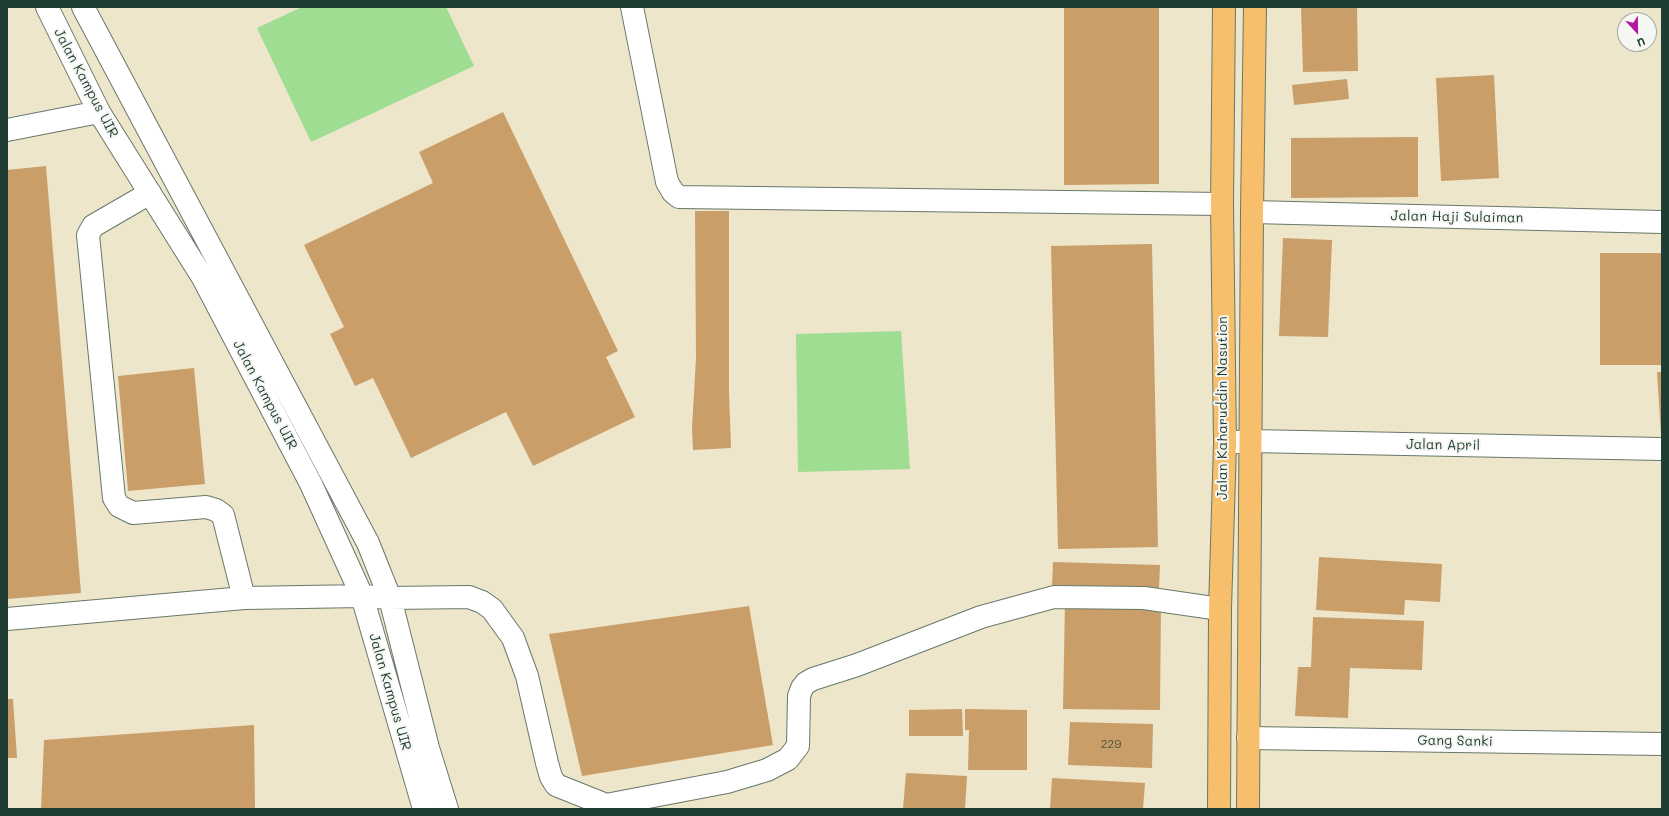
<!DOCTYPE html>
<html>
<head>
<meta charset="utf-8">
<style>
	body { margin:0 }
	#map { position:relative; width:1669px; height:816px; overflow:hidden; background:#ede6cb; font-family:Mali,sans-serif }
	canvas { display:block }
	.frame { position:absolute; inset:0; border:8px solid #1f3d34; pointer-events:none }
	.north { position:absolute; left:1617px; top:12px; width:40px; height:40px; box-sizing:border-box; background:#f6f6f2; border:1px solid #a0aca6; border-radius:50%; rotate:158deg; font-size:11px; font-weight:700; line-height:16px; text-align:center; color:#1f3d34 }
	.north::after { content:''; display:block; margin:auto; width:14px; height:18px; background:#b5179e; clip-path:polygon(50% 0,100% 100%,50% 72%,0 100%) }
</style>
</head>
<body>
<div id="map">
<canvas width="1669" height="816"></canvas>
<div class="frame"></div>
<div class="north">U</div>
</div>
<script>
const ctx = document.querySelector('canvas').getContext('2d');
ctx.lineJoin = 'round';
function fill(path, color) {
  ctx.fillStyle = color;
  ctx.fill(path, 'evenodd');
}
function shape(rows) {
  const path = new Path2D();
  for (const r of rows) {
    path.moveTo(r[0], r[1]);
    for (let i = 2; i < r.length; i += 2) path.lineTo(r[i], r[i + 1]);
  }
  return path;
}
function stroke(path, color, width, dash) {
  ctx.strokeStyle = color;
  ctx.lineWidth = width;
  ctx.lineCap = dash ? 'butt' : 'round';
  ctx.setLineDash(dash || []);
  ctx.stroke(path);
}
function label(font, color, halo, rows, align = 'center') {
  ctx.font = font + ' Mali,sans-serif';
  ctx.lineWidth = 4;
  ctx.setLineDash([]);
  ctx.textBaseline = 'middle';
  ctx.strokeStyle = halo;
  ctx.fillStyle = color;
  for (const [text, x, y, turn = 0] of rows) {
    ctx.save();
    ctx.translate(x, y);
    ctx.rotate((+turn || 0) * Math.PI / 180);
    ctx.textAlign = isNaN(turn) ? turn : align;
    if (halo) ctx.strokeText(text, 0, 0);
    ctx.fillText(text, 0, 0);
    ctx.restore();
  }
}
fill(shape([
	[302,7,446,7,474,66,311,142,257,28],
	[901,331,910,469,798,472,796,334]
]), '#9edd92');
fill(shape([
	[1064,7,1159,7,1159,184,1064,185],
	[1301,7,1357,7,1358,71,1303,72],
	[1494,75,1499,178,1441,181,1436,78],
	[1347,79,1349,99,1294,105,1292,85],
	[503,112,618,351,606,357,635,417,533,466,506,412,411,458,373,378,355,386,330,334,344,327,304,245,433,183,419,152],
	[1418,137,1418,197,1291,198,1291,138],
	[46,166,81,593,7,599,7,170],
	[695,211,729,211,729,392,731,448,693,450,692,428,696,358],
	[1283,238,1332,240,1328,337,1279,336],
	[1152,244,1158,547,1058,549,1051,246],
	[1600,253,1662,253,1662,365,1600,365],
	[194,368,205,484,128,491,118,376],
	[1657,372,1662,372,1662,435,1661,435],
	[1319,557,1442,564,1440,602,1405,600,1404,615,1316,610],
	[1053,562,1160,565,1159,588,1052,585],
	[1065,602,1161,603,1160,710,1063,709],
	[749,606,773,745,582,776,549,634],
	[1313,617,1424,621,1422,670,1350,668,1348,718,1295,716,1298,667,1311,667],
	[7,699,13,699,17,758,7,758],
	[962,709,963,736,909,736,909,710],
	[965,709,1027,710,1027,770,968,770,969,730,965,730],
	[1070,722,1153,724,1152,768,1068,765],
	[254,725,255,809,41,809,44,740],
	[906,773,967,776,965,809,903,809],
	[1052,778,1145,783,1143,809,1050,809]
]), '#ca9e69');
const minor = shape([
	[47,7,99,112,203,278,311,484,362,596,424,809],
	[83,7,368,543,390,598,428,748,447,809],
	[632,7,667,182,673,192,679,197,1222,204],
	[7,130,99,112],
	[150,193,93,226,88,235,114,498,119,506,133,513,206,507,216,510,223,515,244,598],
	[1252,212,1662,222],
	[1225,443,1250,441,1662,449],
	[7,619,244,598,362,596,390,598,469,597,482,602,492,609,513,638,527,676,547,763,551,777,556,785,606,805,727,782,767,770,788,759,798,746,799,696,802,688,806,683,813,679,857,665,981,617,1054,597,1144,598,1220,609],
	[1248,738,1662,744]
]);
const highway = shape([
	[1219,809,1220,609,1225,443,1222,204,1224,7],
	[1248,809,1252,212,1255,7]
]);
stroke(minor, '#677869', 24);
stroke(highway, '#677869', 24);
stroke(minor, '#fff', 22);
stroke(highway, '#f7bf6c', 22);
label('12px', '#4a5541', null, [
	["229",1111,744]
]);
label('14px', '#1f3d34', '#f6f6f2', [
	["Jalan Kampus UIR",86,83,62],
	["Jalan Haji Sulaiman",1457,217,1],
	["Jalan Kampus UIR",265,395,62],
	["Jalan Kaharuddin Nasution",1223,408,-90],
	["Jalan April",1443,445,1],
	["Jalan Kampus UIR",390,692,74],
	["Gang Sanki",1455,741,1]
]);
</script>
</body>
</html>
